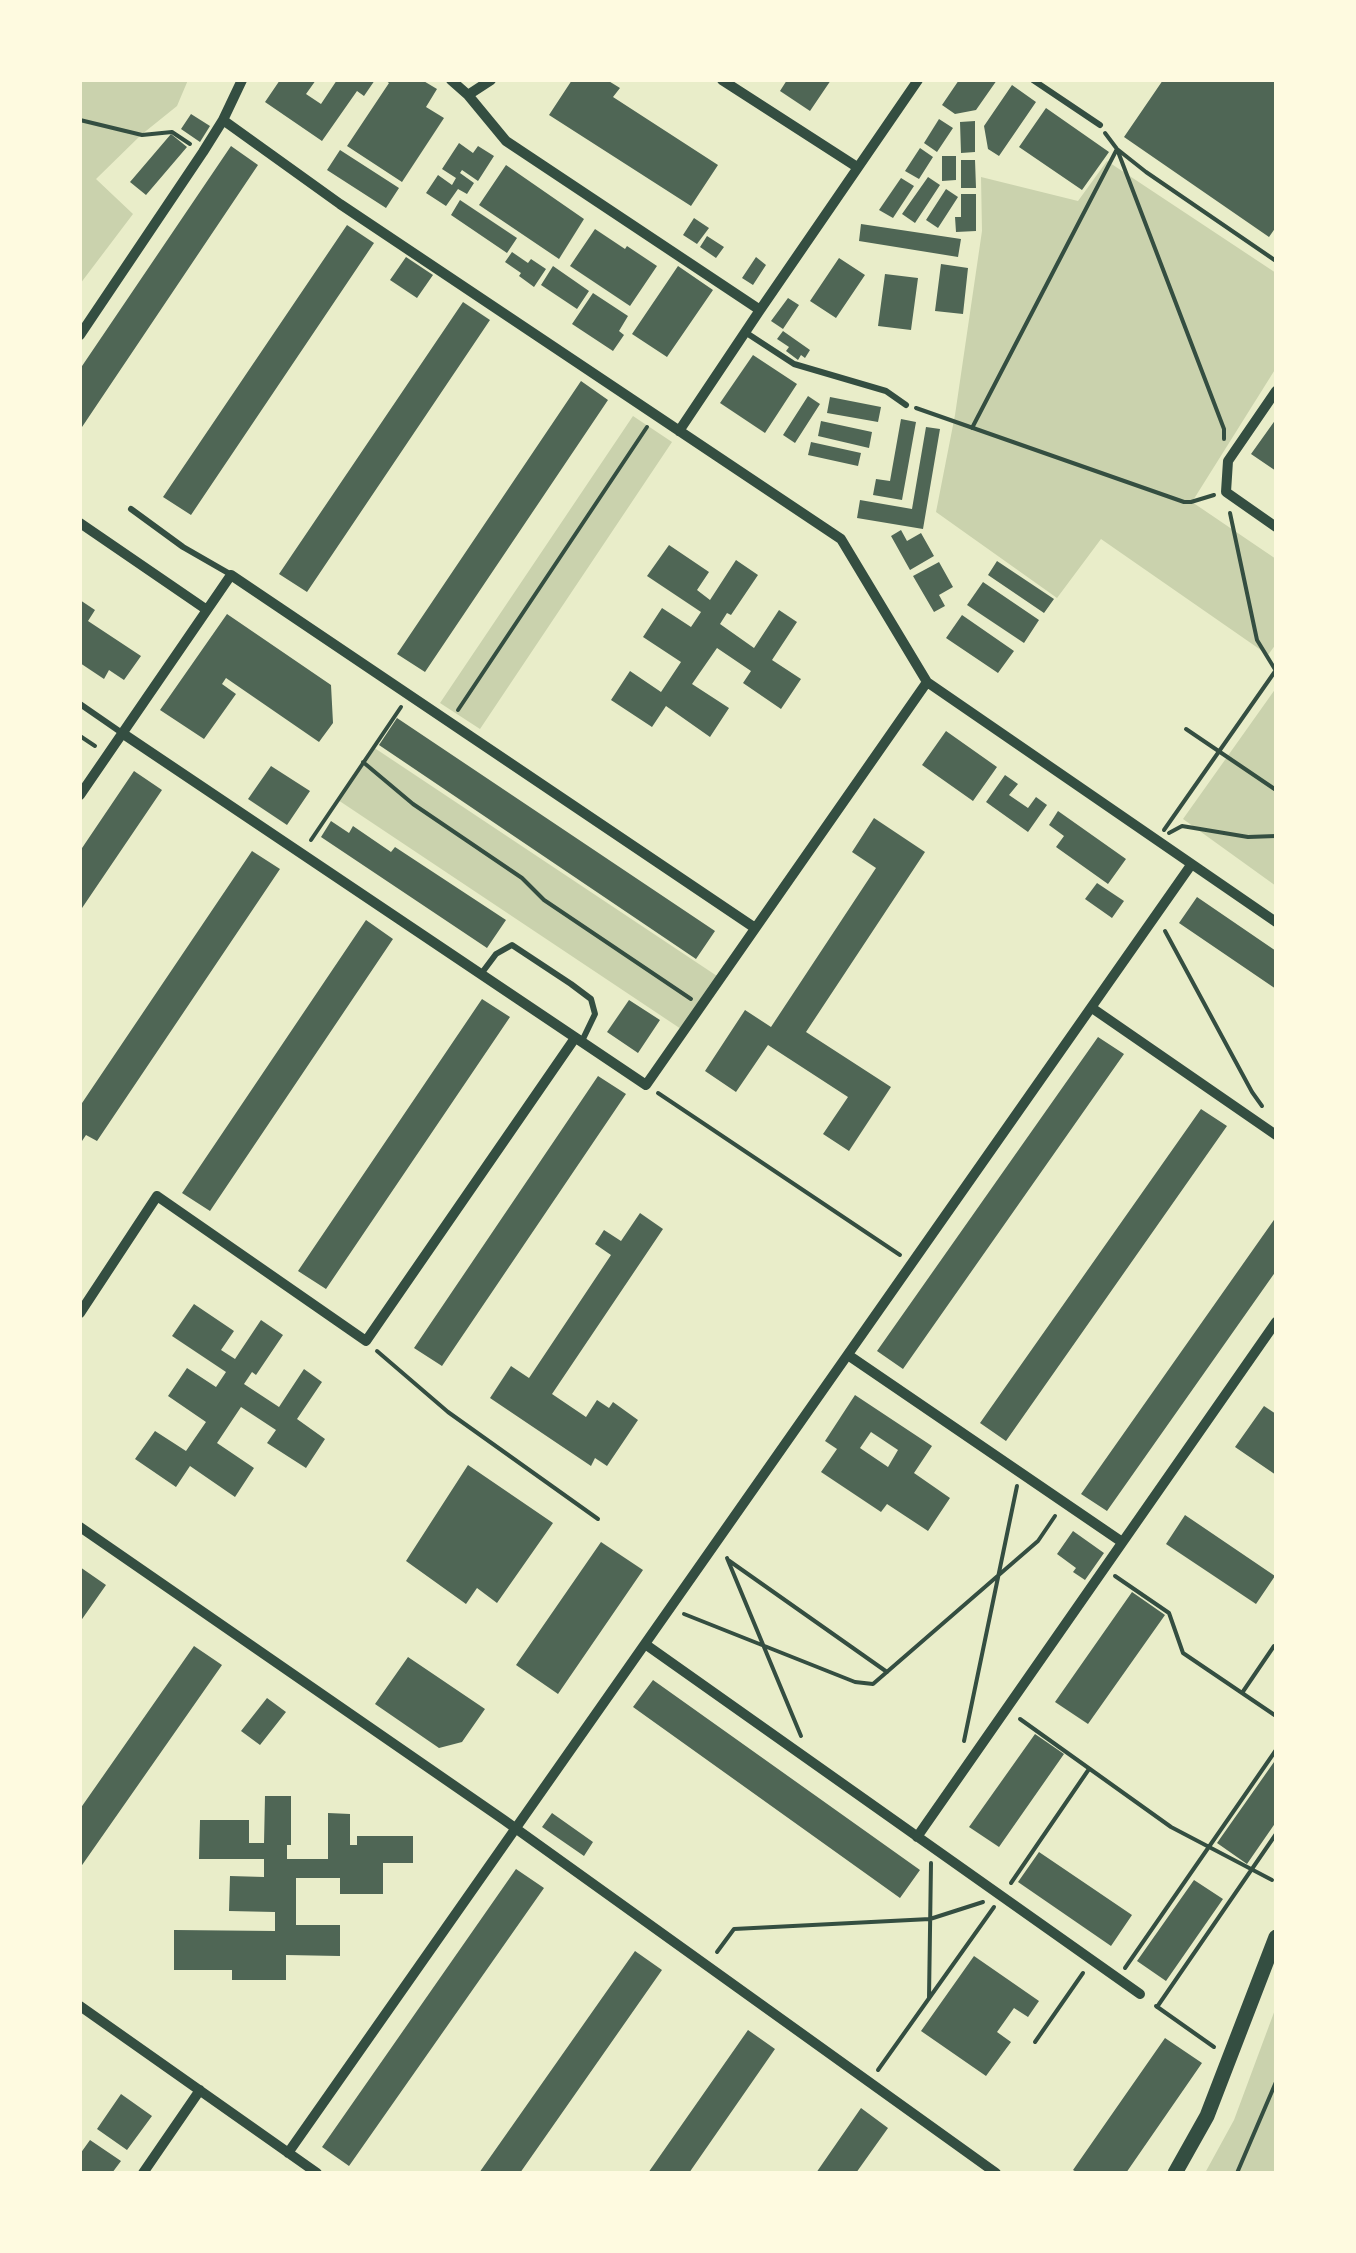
<!DOCTYPE html>
<html>
<head>
<meta charset="utf-8">
<style>
	body { margin:0 }
	#map { position:relative; width:1356px; height:2253px; overflow:hidden; background:#e9edc9; font-family:Arial,sans-serif }
	canvas { display:block }
	.frame { position:absolute; inset:0; border:82px solid #fefae0; pointer-events:none }
</style>
</head>
<body>
<div id="map">
<canvas width="1356" height="2253"></canvas>
<div class="frame"></div>
</div>
<script>
const ctx = document.querySelector('canvas').getContext('2d');
ctx.lineJoin = 'round';
function fill(path, color) {
  ctx.fillStyle = color;
  ctx.fill(path, 'evenodd');
}
function shape(rows) {
  const path = new Path2D();
  for (const r of rows) {
    path.moveTo(r[0], r[1]);
    for (let i = 2; i < r.length; i += 2) path.lineTo(r[i], r[i + 1]);
  }
  return path;
}
function stroke(path, color, width, dash) {
  ctx.strokeStyle = color;
  ctx.lineWidth = width;
  ctx.lineCap = dash ? 'butt' : 'round';
  ctx.setLineDash(dash || []);
  ctx.stroke(path);
}
fill(shape([
	[80,80,188,80,177,106,141,135,96,179,133,214,80,284],
	[1107,161,1276,273,1276,368,1192,502,1276,559,1276,644,1268,655,1101,539,1057,598,936,512,955,415,982,231,981,177,1078,201],
	[633,416,672,442,480,729,440,703],
	[1276,688,1276,886,1183,819],
	[373,747,720,978,684,1031,338,800],
	[1276,2007,1276,2173,1205,2173,1234,2120]
]), '#cad2ad');
fill(shape([
	[280,80,316,80,306,94,321,104,337,80,375,80,364,96,357,91,322,141,265,102],
	[385,80,422,80,437,89,426,107,444,118,402,182,347,146,389,83],
	[572,80,607,80,620,88,613,97,718,165,691,206,549,115],
	[787,80,831,80,810,111,780,91],
	[959,80,997,80,976,110,955,114,942,105],
	[1163,80,1276,80,1276,227,1269,237,1124,137],
	[1012,85,1036,102,999,156,988,149,984,126],
	[1046,108,1109,152,1082,190,1019,147],
	[191,114,210,126,200,142,181,129],
	[939,119,953,128,937,152,924,143],
	[975,121,975,152,961,153,960,122],
	[171,134,187,147,146,195,130,182],
	[459,143,473,153,478,146,494,156,478,181,462,170,460,173,474,183,467,194,458,189,446,206,426,193,438,175,452,185,456,178,442,169],
	[231,146,258,165,80,430,80,369],
	[920,148,933,157,919,179,905,171],
	[340,150,399,188,386,208,327,170],
	[942,156,956,156,956,180,942,181],
	[961,160,975,160,976,188,961,188],
	[506,165,584,219,559,259,479,205],
	[928,177,940,185,915,223,902,214],
	[901,178,914,186,893,218,879,210],
	[946,189,958,197,938,228,926,220],
	[961,194,976,194,976,231,956,232,955,217,961,217],
	[460,200,517,238,507,253,451,215],
	[694,218,709,228,697,244,683,235],
	[861,224,961,239,958,257,859,241],
	[347,225,374,243,191,515,163,497],
	[595,229,625,249,627,246,657,266,630,306,570,266],
	[707,236,724,247,716,258,700,247],
	[512,252,528,263,531,259,546,269,534,287,519,276,521,273,505,262],
	[406,257,433,275,417,298,390,280],
	[756,257,766,265,753,285,742,278],
	[839,258,865,275,836,318,810,301],
	[941,264,968,268,963,314,935,311],
	[553,266,589,291,577,309,541,285],
	[678,266,713,290,667,357,632,334],
	[885,274,918,278,911,330,878,326],
	[593,293,628,316,619,331,624,335,613,351,572,324],
	[788,298,799,305,783,329,771,321],
	[463,302,490,320,307,592,279,574],
	[783,331,810,350,805,358,801,355,798,360,786,351,789,347,777,339],
	[753,355,797,384,765,433,720,403],
	[581,381,608,400,425,672,397,654],
	[808,396,820,404,795,443,783,435],
	[830,397,881,407,878,422,827,413],
	[901,419,916,422,902,500,873,495,876,479,890,481],
	[1276,419,1276,471,1251,454],
	[821,421,872,432,869,448,818,436],
	[926,427,940,429,923,529,857,518,860,500,912,509],
	[811,442,861,453,858,466,808,455],
	[901,530,907,541,921,533,934,556,910,570,891,536],
	[669,545,709,572,697,590,710,600,736,560,758,575,731,615,727,613,720,624,754,648,779,610,797,622,772,660,801,679,781,709,743,683,751,671,717,648,692,684,729,708,710,737,666,706,652,727,611,700,630,671,661,692,681,662,643,637,662,608,691,627,701,612,647,576],
	[997,561,1054,599,1044,613,988,575],
	[939,562,953,587,939,595,945,606,934,612,913,576],
	[983,582,1039,620,1024,643,967,605],
	[80,600,95,610,88,621,141,656,124,680,109,670,104,679,80,663],
	[227,614,331,685,333,723,319,742,226,678,222,684,236,694,204,739,160,710],
	[962,615,1014,651,998,673,946,638],
	[397,718,715,931,696,959,379,745],
	[946,731,997,767,973,801,922,765],
	[271,766,310,791,287,825,248,799],
	[134,771,162,790,80,911,80,851],
	[1005,775,1018,784,1009,795,1028,808,1036,797,1047,805,1028,832,986,802],
	[1058,811,1126,859,1108,884,1056,847,1064,836,1049,825],
	[874,818,925,852,806,1032,891,1087,849,1151,823,1134,848,1097,768,1045,736,1092,705,1071,745,1010,771,1027,876,868,852,852],
	[331,821,349,833,353,826,391,852,395,847,506,920,487,948,321,837],
	[252,851,280,869,97,1141,86,1135,80,1144,80,1106],
	[1097,883,1124,901,1112,918,1085,899],
	[1197,897,1276,951,1276,989,1179,923],
	[366,920,393,939,210,1211,182,1193],
	[482,999,510,1017,326,1289,298,1271],
	[629,1000,660,1020,638,1053,607,1032],
	[1098,1037,1124,1054,903,1369,877,1351],
	[598,1076,626,1094,442,1366,414,1348],
	[1201,1109,1227,1126,1006,1441,980,1423],
	[640,1213,663,1229,552,1394,586,1417,597,1400,609,1408,613,1402,638,1420,607,1466,595,1458,591,1466,490,1398,511,1366,529,1378,611,1255,595,1244,604,1230,621,1241],
	[1276,1217,1276,1271,1107,1511,1081,1494],
	[194,1304,234,1331,221,1350,235,1359,261,1320,283,1335,256,1375,252,1372,244,1384,279,1407,304,1369,322,1382,297,1419,325,1439,306,1468,267,1443,276,1430,241,1407,217,1443,254,1468,235,1497,190,1466,176,1487,135,1459,155,1431,186,1451,206,1422,168,1396,187,1368,216,1387,226,1372,172,1336],
	[855,1395,932,1446,914,1473,950,1498,928,1531,887,1504,881,1512,821,1472,837,1449,825,1441],
	[871,1432,898,1450,888,1467,860,1448],
	[1264,1406,1276,1414,1276,1475,1235,1447],
	[468,1465,553,1523,497,1603,477,1588,466,1604,406,1561],
	[1185,1515,1275,1576,1256,1604,1166,1544],
	[1073,1531,1104,1553,1085,1580,1073,1572,1076,1568,1057,1554],
	[601,1542,643,1570,558,1694,516,1665],
	[80,1567,106,1585,80,1622],
	[1132,1592,1165,1615,1088,1724,1055,1702],
	[194,1646,222,1665,80,1868,80,1809],
	[408,1657,485,1709,462,1742,439,1748,375,1704],
	[653,1680,920,1870,900,1898,633,1707],
	[267,1698,286,1712,260,1745,241,1731],
	[1035,1734,1064,1754,999,1847,969,1827],
	[1274,1762,1276,1764,1276,1822,1247,1864,1217,1843],
	[265,1796,291,1796,291,1845,287,1845,287,1859,328,1859,328,1813,350,1814,350,1845,357,1845,357,1836,413,1836,413,1863,383,1863,383,1894,340,1894,340,1878,296,1878,296,1925,340,1925,340,1956,286,1955,286,1980,232,1980,232,1970,174,1970,174,1930,275,1931,275,1912,229,1911,230,1876,264,1877,264,1859,199,1859,200,1820,249,1820,249,1843,264,1843],
	[552,1813,593,1842,584,1856,542,1827],
	[1039,1852,1132,1915,1111,1946,1018,1882],
	[516,1869,544,1888,349,2166,322,2147],
	[1194,1880,1223,1899,1166,1981,1137,1961],
	[635,1951,662,1970,520,2173,479,2173],
	[974,1956,1039,2001,1028,2017,1014,2008,997,2032,1011,2042,986,2076,921,2031],
	[748,2030,775,2049,689,2173,648,2173],
	[1165,2038,1202,2063,1126,2173,1078,2173,1073,2170],
	[121,2094,152,2116,127,2150,97,2129],
	[861,2108,888,2128,856,2173,816,2173],
	[90,2140,121,2161,112,2173,80,2173,80,2154]
]), '#4f6655');
stroke(shape([
	[80,120,142,135,172,132,190,144],
	[1105,133,1117,149,1146,172,1276,261],
	[1117,149,1224,429,1224,439],
	[916,408,1184,502,1191,502,1214,495],
	[972,428,1117,149],
	[1230,513,1257,640,1276,671],
	[458,710,647,427],
	[1186,729,1276,790],
	[80,736,95,746],
	[363,762,413,804,522,878,544,900,691,999],
	[1164,830,1276,670],
	[1169,833,1182,826,1248,837,1276,836],
	[311,840,401,707],
	[1165,931,1252,1092,1262,1106],
	[658,1093,900,1255],
	[377,1351,448,1412,598,1519],
	[727,1558,801,1736],
	[728,1560,887,1672],
	[1115,1576,1169,1613,1183,1653,1276,1716],
	[684,1614,855,1682,873,1684,1038,1541,1055,1516],
	[1242,1693,1274,1646],
	[1020,1719,1171,1827,1272,1880],
	[964,1741,1017,1486],
	[1011,1883,1089,1769],
	[717,1952,734,1929,930,1919,983,1902],
	[1125,1968,1276,1750],
	[929,1998,931,1863],
	[1156,2006,1214,2047],
	[1157,2007,1276,1834],
	[1035,2042,1083,1973],
	[878,2070,994,1907],
	[1237,2173,1276,2082]
]), '#344e41', 4);
stroke(shape([
	[1033,80,1100,125],
	[745,332,794,364,886,391,906,405],
	[131,509,183,547,230,574],
	[80,704,122,733],
	[481,974,496,954,512,945,571,984,591,999,595,1014,582,1041]
]), '#344e41', 6);
stroke(shape([
	[451,80,468,95,506,141,760,310],
	[722,80,857,167],
	[468,95,491,80],
	[223,120,340,204,841,539,927,682,1276,922],
	[80,335,203,152,223,120,242,80],
	[1276,391,1228,461,1226,492,1276,527],
	[679,431,760,310,918,80],
	[80,523,207,610],
	[122,733,646,1085,927,682],
	[80,795,231,575,755,928],
	[1092,1008,1276,1135],
	[80,1313,157,1196,366,1341,575,1038],
	[848,1355,1122,1542],
	[80,1527,504,1820,996,2173],
	[645,1644,1140,1994],
	[917,1837,1276,1322],
	[80,2006,317,2173],
	[288,2153,1191,865],
	[143,2173,200,2090]
]), '#344e41', 10);
stroke(shape([
	[1175,2173,1207,2116,1276,1937]
]), '#344e41', 15);
</script>
</body>
</html>
